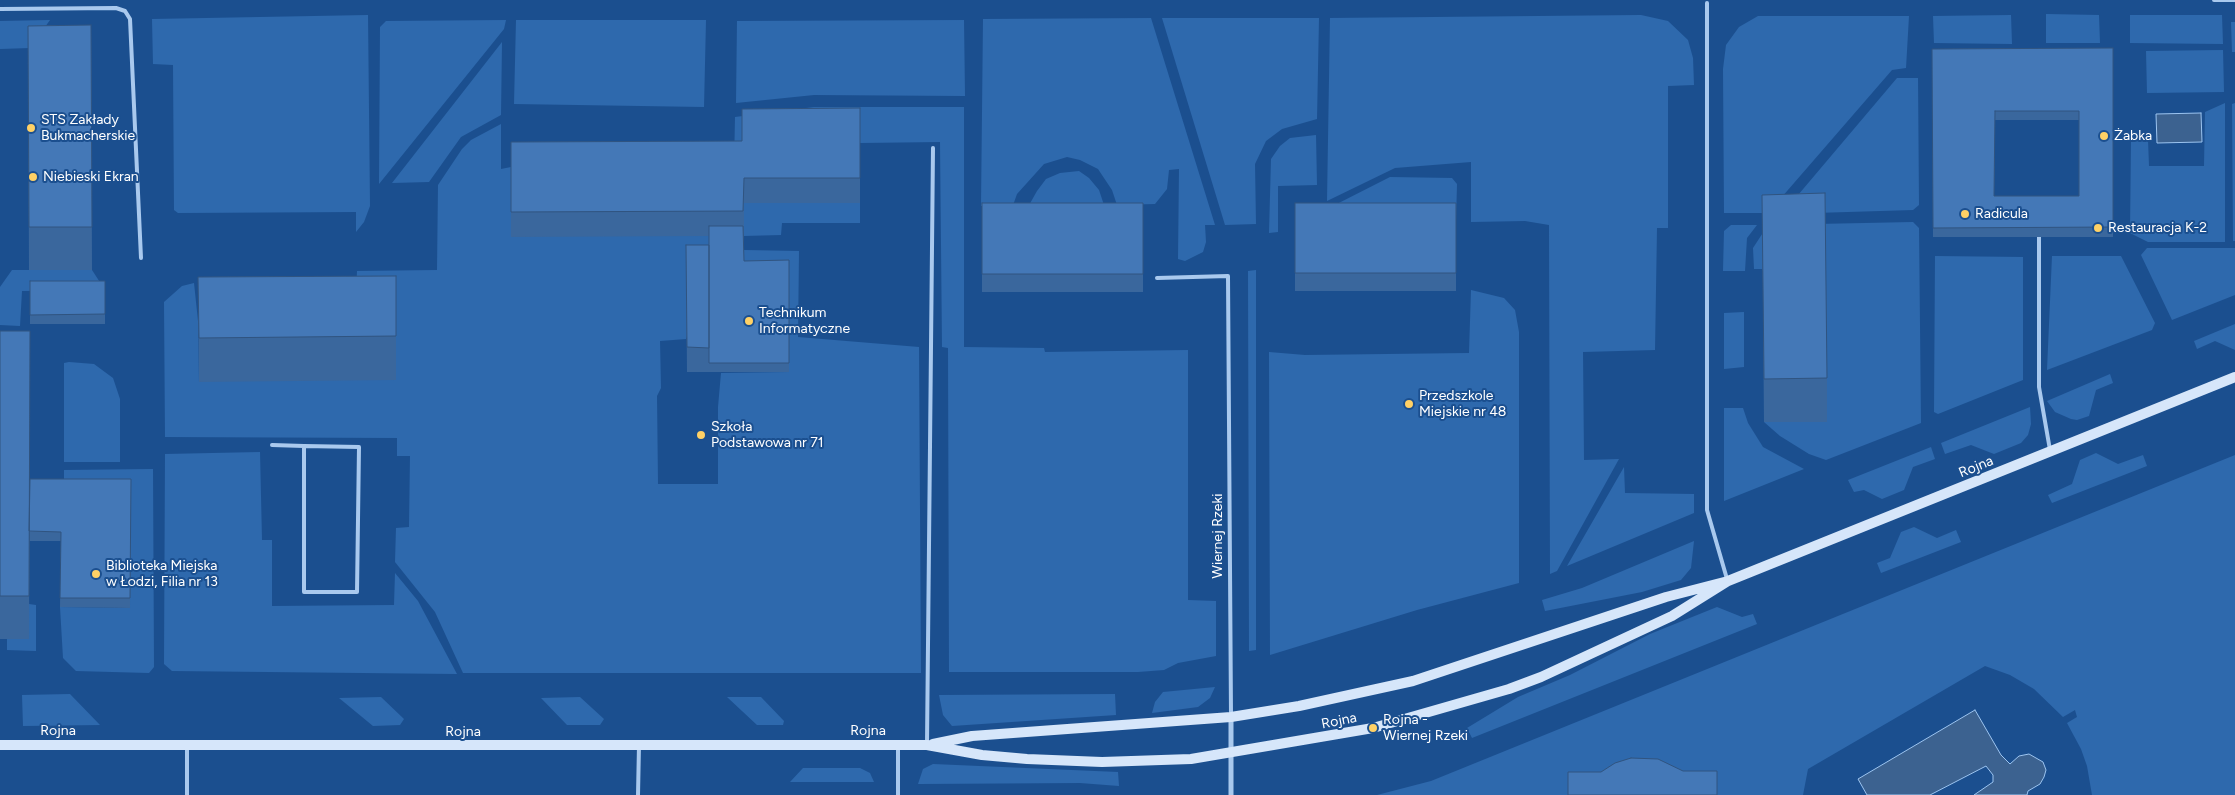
<!DOCTYPE html>
<html>
<head>
<meta charset="utf-8">
<style>
	body { margin:0 }
	canvas { display:block; background:#1b4f8f }
</style>
</head>
<body>
<canvas width="2235" height="795"></canvas>
<script>
const ctx = document.querySelector('canvas').getContext('2d');
ctx.lineJoin = 'round';
function fill(path, color) {
  ctx.fillStyle = color;
  ctx.fill(path, 'evenodd');
}
function shape(rows) {
  const path = new Path2D();
  for (const r of rows) {
    path.moveTo(r[0], r[1]);
    for (let i = 2; i < r.length; i += 2) path.lineTo(r[i], r[i + 1]);
  }
  return path;
}
function stroke(path, color, width, dash) {
  ctx.strokeStyle = color;
  ctx.lineWidth = width;
  ctx.lineCap = dash ? 'butt' : 'round';
  ctx.setLineDash(dash || []);
  ctx.stroke(path);
}
function label(font, color, halo, rows, align = 'center') {
  ctx.font = font + ' Figtree,sans-serif';
  ctx.lineWidth = 4;
  ctx.setLineDash([]);
  ctx.textBaseline = 'middle';
  ctx.strokeStyle = halo;
  ctx.fillStyle = color;
  for (const [text, x, y, turn = 0] of rows) {
    ctx.save();
    ctx.translate(x, y);
    ctx.rotate((+turn || 0) * Math.PI / 180);
    ctx.textAlign = isNaN(turn) ? turn : align;
    if (halo) ctx.strokeText(text, 0, 0);
    ctx.fillText(text, 0, 0);
    ctx.restore();
  }
}
fill(shape([
	[2046,14,2099,15,2100,43,2046,43],
	[368,15,370,206,364,222,356,232,356,212,178,213,174,210,173,65,153,64,152,19],
	[1641,15,1668,21,1688,40,1693,58,1694,85,1668,86,1668,228,1657,228,1655,350,1583,352,1584,460,1619,459,1557,571,1550,574,1549,225,1525,221,1471,222,1471,162,1395,168,1327,201,1330,18],
	[2011,15,2012,44,1934,43,1933,16],
	[2130,15,2222,15,2223,44,2130,43],
	[1758,16,1909,16,1906,68,1892,70,1768,213,1724,213,1723,69,1726,45,1739,27],
	[1151,18,1215,225,1205,225,1206,242,1203,252,1185,261,1178,259,1179,169,1169,170,1167,189,1155,204,1117,205,1112,190,1098,169,1080,160,1067,157,1044,164,1017,194,1012,208,981,206,983,19],
	[1162,18,1319,18,1317,119,1282,129,1266,141,1255,164,1256,224,1225,225],
	[50,20,30,48,0,49,0,21],
	[506,20,504,29,379,184,380,27,386,21],
	[516,20,706,20,704,107,514,104],
	[964,20,965,96,814,95,736,103,737,21],
	[2231,22,2235,22,2235,52,2232,52],
	[502,42,501,115,461,137,429,182,392,183],
	[2223,50,2224,92,2147,93,2146,51],
	[1897,78,1918,78,1919,205,1913,210,1782,214],
	[2225,103,2225,242,2148,242,2130,233,2131,140,2148,140,2149,166,2204,166,2205,112],
	[2235,103,2235,241,2233,241,2232,104],
	[814,107,964,107,964,347,1044,348,1045,352,1188,350,1188,600,1216,601,1216,656,1178,663,1164,670,1138,672,949,672,948,348,942,347,940,142,860,143,860,133,742,166,734,166,735,117],
	[501,124,501,169,511,167,709,236,709,270,686,339,660,341,661,388,657,396,658,484,718,484,718,407,721,373,789,372,744,270,744,250,799,251,798,337,919,347,921,673,463,673,435,612,395,562,396,528,409,527,410,456,397,456,397,438,165,437,164,302,182,286,194,283,198,321,199,382,355,319,357,271,437,270,438,185,462,149,471,140],
	[1316,135,1317,185,1278,186,1278,232,1269,233,1271,159,1280,146,1290,138],
	[1079,171,1089,178,1099,190,1104,205,1028,207,1037,191,1046,179,1060,173],
	[1390,177,1452,178,1457,184,1456,221,1327,209],
	[744,203,860,203,860,223,782,223,781,235,743,236],
	[1913,222,1919,228,1921,423,1826,460,1809,454,1780,436,1764,422,1827,421,1762,269,1754,269,1753,248,1768,225],
	[1731,225,1757,225,1747,238,1745,271,1723,271,1724,231],
	[2147,248,2235,248,2235,295,2172,320,2141,255],
	[1935,256,2023,257,2023,380,1938,414,1934,412],
	[2052,256,2121,256,2155,323,2152,330,2047,370],
	[12,270,92,270,105,290,22,291,20,326,0,325,0,287],
	[1256,270,1256,650,1249,651,1248,271],
	[1471,290,1504,298,1515,310,1519,332,1519,583,1417,610,1270,655,1269,352,1305,355,1469,353],
	[1744,312,1744,367,1724,369,1724,313],
	[2235,324,2235,350,2215,341,2197,349,2194,341],
	[69,362,94,364,113,378,120,399,120,462,64,462,64,363],
	[2110,374,2113,383,2096,390,2089,416,2077,420,2071,419,2055,412,2047,401],
	[2030,407,2031,424,2028,435,2021,443,1994,454,1971,445,1945,454,1941,443],
	[1724,408,1743,408,1748,423,1763,447,1804,469,1724,501],
	[1931,447,1935,459,1913,467,1904,490,1882,499,1864,490,1854,492,1848,480],
	[260,452,262,540,272,540,272,606,394,605,395,573,418,601,457,674,172,671,164,664,165,454],
	[2096,453,2118,464,2143,455,2147,466,2052,503,2048,495,2072,484,2080,460],
	[2235,455,2235,795,2092,795,2087,766,2081,749,2067,723,2077,717,2075,710,2063,717,2034,689,2010,675,1985,666,1808,769,1803,795,1377,795,1431,781],
	[1624,467,1625,493,1694,494,1694,513,1567,566],
	[153,469,154,667,149,673,76,671,63,658,60,607,130,608,64,488,64,470],
	[1914,527,1937,538,1956,530,1961,542,1881,573,1877,563,1890,558,1901,532],
	[1694,541,1691,568,1681,580,1642,592,1545,611,1542,600,1582,588],
	[29,604,36,605,36,651,7,650,7,639,29,639],
	[1717,607,1742,617,1753,614,1757,624,1472,738,1467,728,1518,697,1570,675,1650,634],
	[1215,687,1210,698,1198,707,1152,713,1155,702,1163,692],
	[70,694,100,725,23,726,22,695],
	[1115,694,1116,715,952,726,943,715,939,695],
	[381,697,404,719,400,725,373,726,339,698],
	[580,697,604,719,600,725,567,725,541,698],
	[727,697,761,697,784,721,783,725,757,725],
	[933,764,1118,772,1119,786,1080,783,918,784,923,769],
	[803,768,860,768,870,773,874,782,790,782]
]), '#2e69ad');
const water = shape([
	[2201,113,2202,142,2157,143,2156,114,2201,113],
	[1975,710,2001,755,2010,764,2019,756,2029,754,2043,762,2046,770,2044,777,2040,784,2028,791,2027,795,1974,795,1993,782,1993,775,1986,766,1930,795,1867,795,1858,779,1975,710]
]);
fill(water, '#3c6290');
stroke(water, '#9cc4f0', 1);
stroke(shape([
	[2214,0,2235,0],
	[1707,3,1707,510,1727,579],
	[0,9,116,8,125,11,130,19,141,258],
	[2039,237,2039,387,2050,450],
	[1157,278,1228,276,1231,715],
	[272,445,304,446,359,447,357,592,304,592,304,446],
	[927,743,933,148],
	[898,745,898,795],
	[187,795,187,745],
	[638,795,639,745]
]), '#a9c9ee', 4);
stroke(shape([
	[1231,795,1231,717]
]), '#a9c9ee', 5);
stroke(shape([
	[933,744,972,736,1231,717,1299,706,1413,681,1666,597,1728,581,2235,377],
	[0,745,927,745,982,755,1027,759,1102,762,1191,759,1373,728,1509,689,1541,677,1672,616,1728,581]
]), '#d6e6fa', 10);
fill(shape([
	[91,25,92,270,29,270,28,26],
	[2113,48,2113,237,1933,237,1932,49],
	[1995,120,2079,120,2079,196,1994,196],
	[860,108,860,203,744,203,744,261,789,260,789,372,687,372,686,245,709,245,709,236,511,237,511,142,742,141],
	[1762,195,1827,378,1827,422,1764,422],
	[982,203,1143,203,1143,292,982,292],
	[1295,203,1456,203,1456,291,1295,291],
	[396,276,396,380,199,382,198,277],
	[30,281,105,281,105,324,30,324],
	[0,331,30,331,29,639,0,639],
	[30,479,131,479,130,608,60,607,61,541,29,541]
]), '#3a679d');
const building = shape([
	[91,25,92,227,29,227,28,26,91,25],
	[2113,48,2113,227,1933,228,1932,49,2113,48],
	[1995,111,2079,111,2079,196,1994,196,1995,111],
	[860,108,860,178,744,178,743,211,511,212,511,142,742,141,742,109,860,108],
	[1825,193,1827,378,1764,379,1762,195,1825,193],
	[982,203,1143,203,1143,274,982,274,982,203],
	[1295,203,1456,203,1456,273,1295,273,1295,203],
	[709,226,743,226,744,261,789,260,789,363,709,363,709,226],
	[686,245,709,245,709,348,687,347,686,245],
	[396,276,396,336,199,338,198,277,396,276],
	[30,281,105,281,105,314,30,315,30,281],
	[0,331,30,331,29,596,0,596,0,331],
	[30,479,131,479,130,598,60,598,61,532,29,531,30,479],
	[1631,758,1658,759,1683,771,1717,771,1717,795,1568,795,1568,772,1601,772,1615,763,1631,758]
]);
fill(building, '#4478b7');
stroke(building, '#305480', 1);
for (const [x, y, r, color] of [
	[31,128,5,"#ffd166"],
	[2104,136,5,"#ffd166"],
	[33,177,5,"#ffd166"],
	[1965,214,5,"#ffd166"],
	[2098,228,5,"#ffd166"],
	[749,321,5,"#ffd166"],
	[1409,404,5,"#ffd166"],
	[701,435,5,"#ffd166"],
	[96,574,5,"#ffd166"],
	[1373,728,5,"#ffd166"]
]) {
  const dot = new Path2D();
  dot.arc(x, y, r, 0, 2 * Math.PI);
  ctx.fillStyle = color;
  ctx.fill(dot);
  stroke(dot, '#1b4f8f', 2);
}
label('14px', '#fff', '#1b4f8f', [
	["STS Zakłady",41,120],
	["Bukmacherskie",41,136],
	["Żabka",2114,136],
	["Niebieski Ekran",43,177],
	["Radicula",1975,214],
	["Restauracja K-2",2108,228],
	["Technikum",759,313],
	["Informatyczne",759,329],
	["Przedszkole",1419,396],
	["Miejskie nr 48",1419,412],
	["Szkoła",711,427],
	["Podstawowa nr 71",711,443],
	["Biblioteka Miejska",106,566],
	["w Łodzi, Filia nr 13",106,582],
	["Rojna -",1383,720],
	["Wiernej Rzeki",1383,736]
], 'left');
label('14px', '#fff', '#1b4f8f', [
	["Rojna",1976,467,-22],
	["Wiernej Rzeki",1218,536,-90],
	["Rojna",1339,721,-11],
	["Rojna",58,731],
	["Rojna",868,731],
	["Rojna",463,732]
]);
</script>
</body>
</html>
